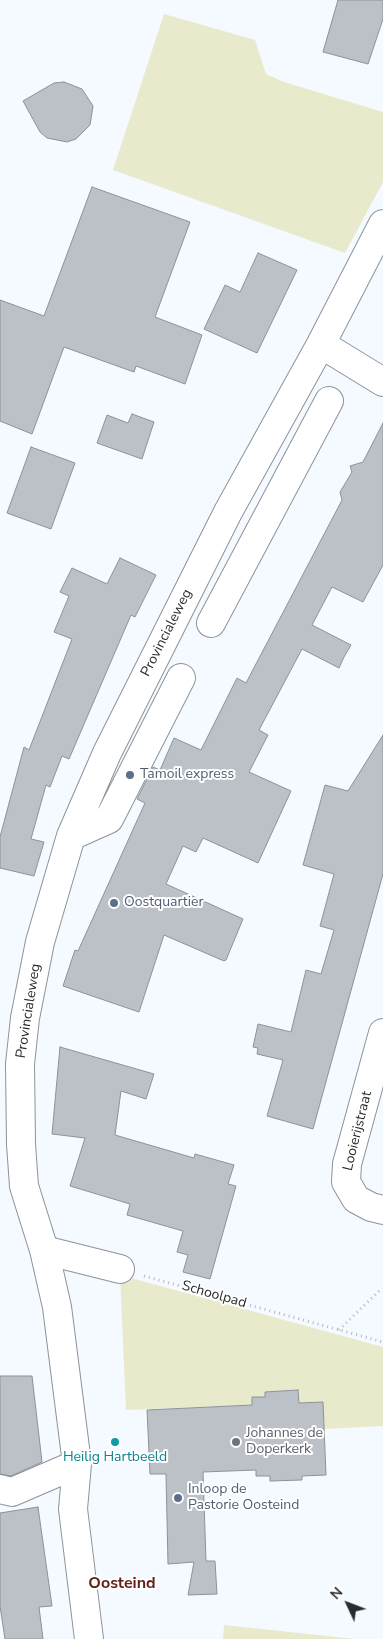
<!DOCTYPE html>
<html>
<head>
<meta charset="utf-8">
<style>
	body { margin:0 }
	#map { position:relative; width:383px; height:1639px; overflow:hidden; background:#f4faff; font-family:"Nunito Sans",sans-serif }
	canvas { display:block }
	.north { position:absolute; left:323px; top:1579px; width:50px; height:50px; -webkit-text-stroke:4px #fff; paint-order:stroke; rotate:313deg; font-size:14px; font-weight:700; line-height:20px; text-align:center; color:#292b2d }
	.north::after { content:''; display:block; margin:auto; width:18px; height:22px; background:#292b2d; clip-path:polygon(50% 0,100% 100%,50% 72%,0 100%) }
</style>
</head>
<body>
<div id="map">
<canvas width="383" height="1639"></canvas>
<div class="north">N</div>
</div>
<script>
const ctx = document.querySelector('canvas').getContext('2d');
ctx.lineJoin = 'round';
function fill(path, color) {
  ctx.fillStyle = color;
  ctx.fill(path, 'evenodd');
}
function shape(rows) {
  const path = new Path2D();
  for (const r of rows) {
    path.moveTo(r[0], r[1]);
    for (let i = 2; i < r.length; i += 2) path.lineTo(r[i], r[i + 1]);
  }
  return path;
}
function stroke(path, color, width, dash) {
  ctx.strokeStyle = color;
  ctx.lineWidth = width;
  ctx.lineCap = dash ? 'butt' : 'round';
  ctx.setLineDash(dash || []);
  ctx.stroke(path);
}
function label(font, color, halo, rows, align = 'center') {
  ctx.font = font + ' "Nunito Sans",sans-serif';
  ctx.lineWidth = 4;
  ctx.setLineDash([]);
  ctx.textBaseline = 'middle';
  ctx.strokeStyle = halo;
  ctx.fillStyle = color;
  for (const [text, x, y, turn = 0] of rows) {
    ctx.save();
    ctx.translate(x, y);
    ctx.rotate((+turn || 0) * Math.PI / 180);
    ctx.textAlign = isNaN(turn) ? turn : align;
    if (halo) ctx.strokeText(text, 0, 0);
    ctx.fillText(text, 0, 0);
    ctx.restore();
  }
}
fill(shape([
	[164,14,255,40,266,74,284,82,383,112,383,182,345,253,113,170],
	[120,1275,383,1347,383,1426,324,1429,323,1402,299,1403,298,1390,265,1392,265,1397,252,1397,252,1405,126,1410],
	[224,1625,355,1639,223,1639]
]), '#e8eacb');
const building = shape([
	[338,0,383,0,383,19,368,64,323,52,338,0],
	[64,82,82,89,93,106,90,125,76,139,67,142,47,138,40,132,23,101,54,83,64,82],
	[92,187,190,222,155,317,202,335,185,384,136,366,134,372,64,347,32,434,0,421,0,300,44,316,92,187],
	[258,253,297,270,257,353,204,329,225,285,240,292,258,253],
	[132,414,154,422,142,459,97,443,107,415,128,423,132,414],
	[383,423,383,565,363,602,332,587,312,625,351,645,344,657,339,668,302,649,259,730,268,735,249,772,291,791,258,863,203,838,196,852,183,846,166,884,243,919,226,960,224,961,164,935,139,1012,63,986,75,950,78,951,145,803,137,799,153,767,160,770,174,738,201,750,237,678,246,683,342,500,340,492,352,472,350,466,363,462,383,423],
	[31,447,75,463,51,529,7,513,31,447],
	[120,558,156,575,135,617,131,615,69,759,62,756,50,787,46,785,31,839,44,842,34,876,0,868,0,837,24,747,29,750,72,639,54,632,69,596,60,592,72,568,107,584,120,558],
	[383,735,383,874,313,1129,267,1116,283,1060,257,1054,258,1048,253,1047,258,1024,291,1032,306,970,321,974,334,930,320,926,334,874,303,865,325,785,348,791,383,735],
	[60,1047,154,1074,146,1099,121,1091,115,1135,194,1158,195,1154,234,1165,228,1184,236,1186,210,1279,183,1272,188,1255,177,1252,183,1231,127,1215,130,1204,70,1186,85,1138,52,1134,60,1047],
	[0,1376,32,1376,42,1462,11,1476,0,1474,0,1376],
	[298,1390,299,1403,323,1402,326,1475,302,1476,302,1480,270,1481,270,1476,256,1476,256,1470,203,1472,206,1561,215,1561,217,1594,188,1595,194,1562,168,1564,166,1474,150,1474,147,1410,252,1405,252,1397,265,1397,265,1392,298,1390],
	[38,1507,52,1606,39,1607,43,1639,5,1639,0,1606,0,1513,38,1507]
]);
fill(building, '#bbc1c7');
stroke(building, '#8c9298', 1);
const minor = shape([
	[321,344,383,382],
	[211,623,329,401],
	[71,836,109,819,181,678],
	[383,1033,347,1164,346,1182,356,1199,371,1207,383,1210],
	[44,1250,120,1269],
	[0,1489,12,1492,77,1464],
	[89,1639,73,1509,77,1464,57,1307,44,1250,24,1186,21,1144,20,1064,25,1018,40,942,71,836,107,753,228,512,321,344,383,224]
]);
stroke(minor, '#8d9399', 30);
stroke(shape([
	[144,1276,383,1342],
	[339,1330,380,1290]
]), '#b4b8bc', 3, [1, 4]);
stroke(minor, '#fff', 28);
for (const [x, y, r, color] of [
	[130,775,5,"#5c6f8a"],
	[114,903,5,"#5c6f8a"],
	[115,1442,5,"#0f9aa8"],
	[236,1442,5,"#6b7280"],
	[178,1498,5,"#5c6f8a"]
]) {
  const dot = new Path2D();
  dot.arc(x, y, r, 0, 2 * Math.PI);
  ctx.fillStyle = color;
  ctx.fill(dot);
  stroke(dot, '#fff', 2);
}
label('14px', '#292b2d', '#fff', [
	["Provincialeweg",167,633,-63],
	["Provincialeweg",29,1011,-81],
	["Looierijstraat",358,1131,-76],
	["Schoolpad",214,1295,16]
]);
label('14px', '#4e5e75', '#fff', [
	["Tamoil express",140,775],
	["Oostquartier",124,903],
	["Inloop de",188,1490],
	["Pastorie Oosteind",188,1506]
], 'left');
label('14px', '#5b616d', '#fff', [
	["Johannes de",246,1434],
	["Doperkerk",246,1450]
], 'left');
label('14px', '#0d838f', '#fff', [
	["Heilig Hartbeeld",115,1458]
]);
label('bold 16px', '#642117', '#fff', [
	["Oosteind",122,1584]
]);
</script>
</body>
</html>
